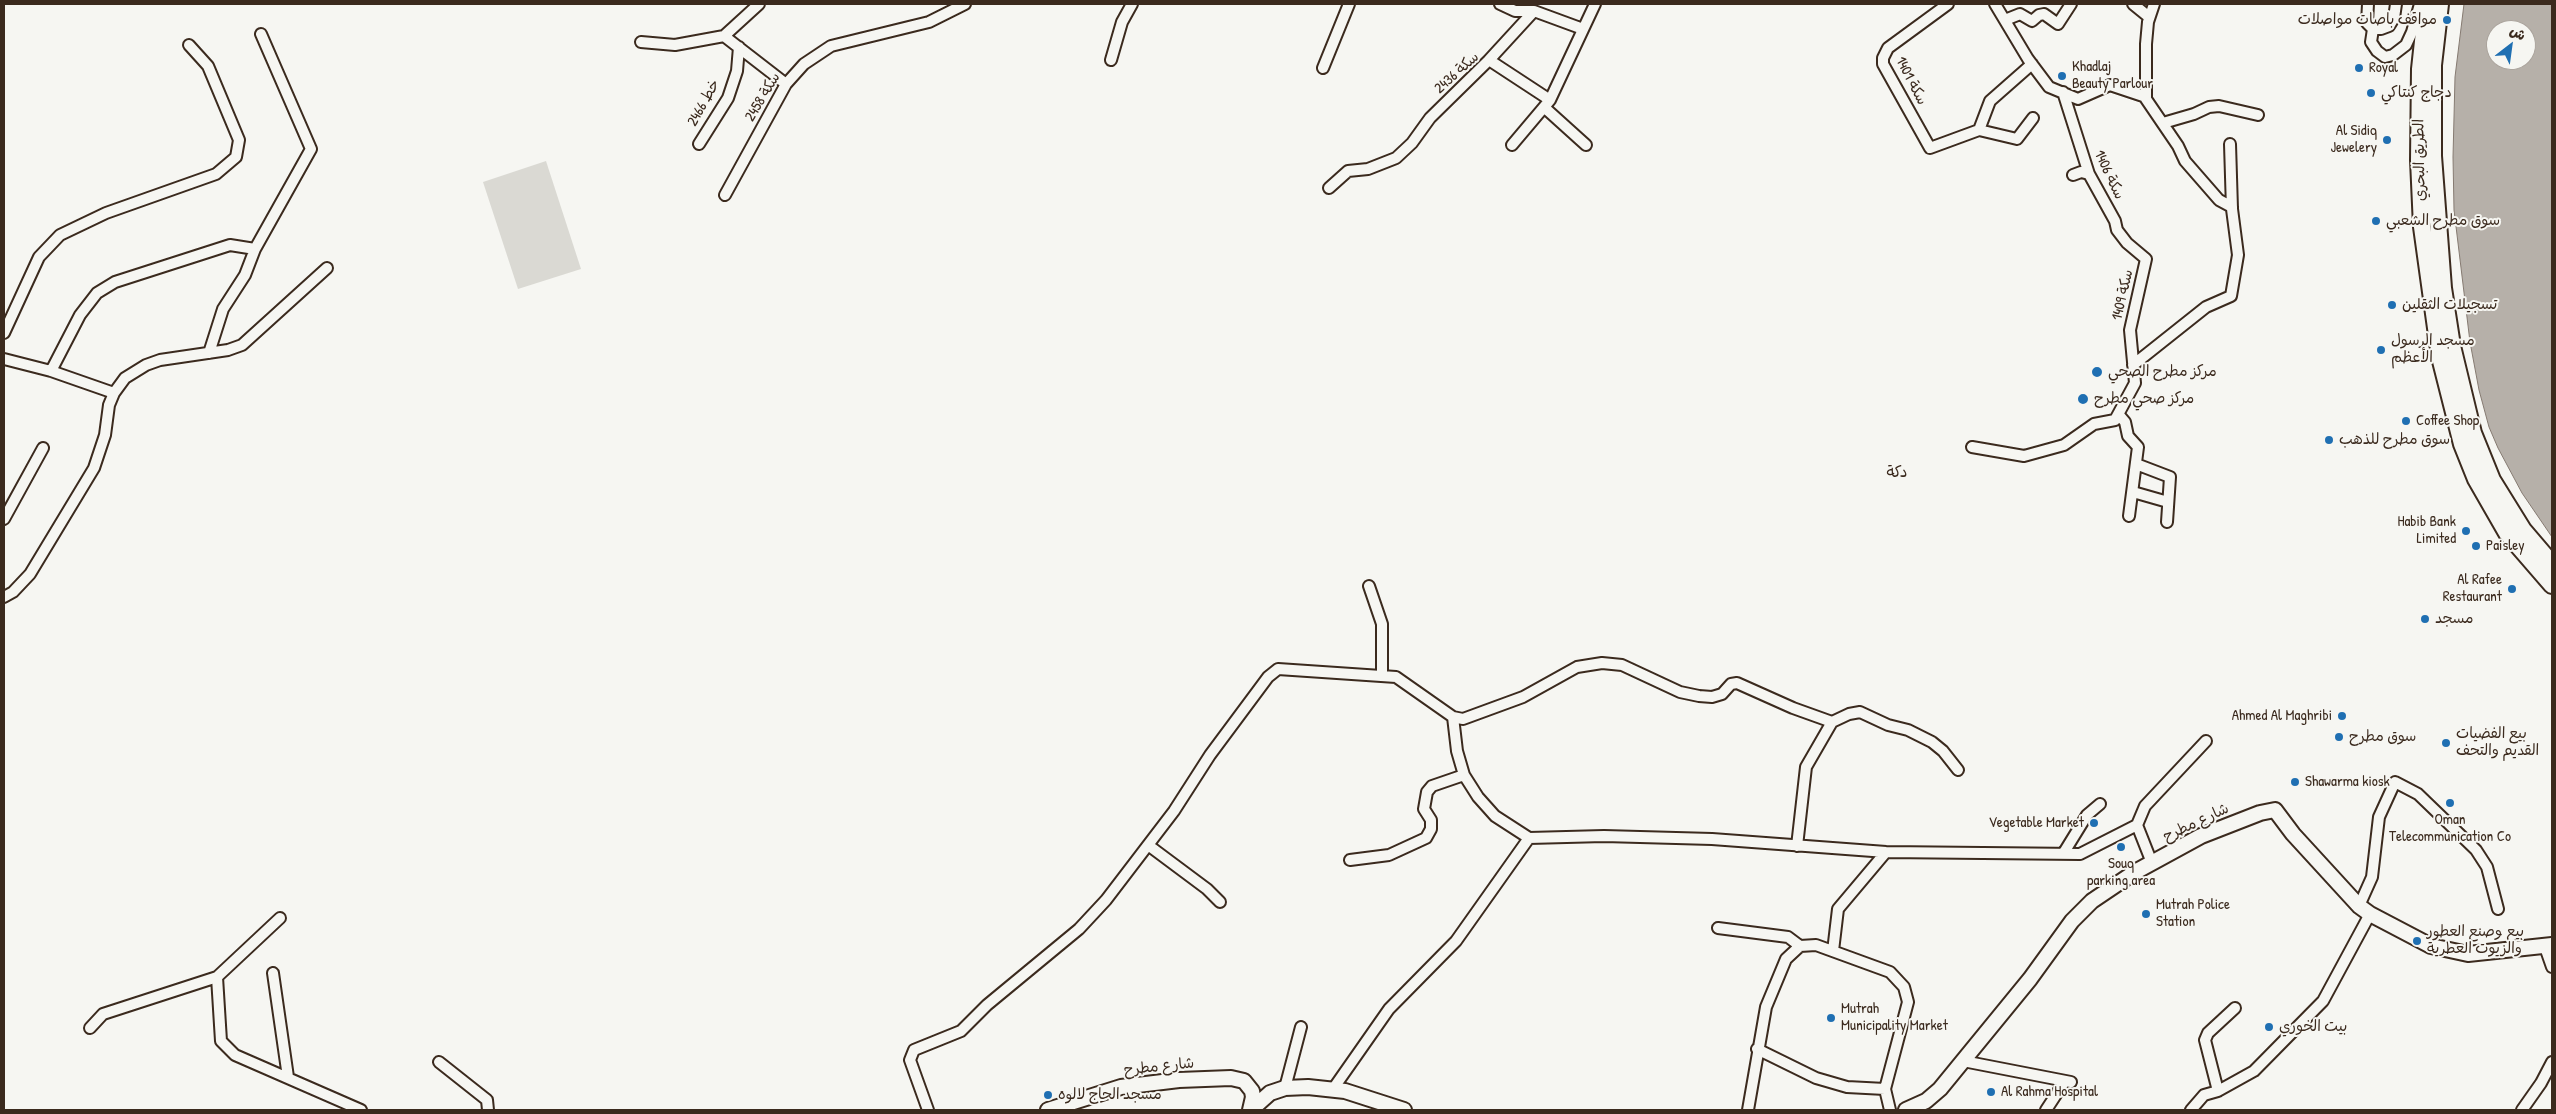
<!DOCTYPE html>
<html>
<head>
<meta charset="utf-8">
<style>
	body { margin:0 }
	#map { position:relative; width:2556px; height:1114px; overflow:hidden; background:#f6f6f2; font-family:"Patrick Hand","Playpen Sans Arabic",sans-serif }
	canvas { display:block }
	.frame { position:absolute; inset:0; border:5px solid #3b2a1e; pointer-events:none }
	.north { position:absolute; left:2486px; top:20px; width:50px; height:50px; box-sizing:border-box; background:#f6f6f2; border:1px solid #aba49d; border-radius:50%; rotate:30deg; font-size:14px; font-weight:700; line-height:20px; text-align:center; color:#3b2a1e }
	.north::after { content:''; display:block; margin:auto; width:18px; height:22px; background:#1f6fb2; clip-path:polygon(50% 0,100% 100%,50% 72%,0 100%) }
</style>
</head>
<body>
<div id="map">
<canvas width="2556" height="1114"></canvas>
<div class="frame"></div>
<div class="north">ش</div>
</div>
<script>
const ctx = document.querySelector('canvas').getContext('2d');
ctx.lineJoin = 'round';
function fill(path, color) {
  ctx.fillStyle = color;
  ctx.fill(path, 'evenodd');
}
function shape(rows) {
  const path = new Path2D();
  for (const r of rows) {
    path.moveTo(r[0], r[1]);
    for (let i = 2; i < r.length; i += 2) path.lineTo(r[i], r[i + 1]);
  }
  return path;
}
function stroke(path, color, width, dash) {
  ctx.strokeStyle = color;
  ctx.lineWidth = width;
  ctx.lineCap = dash ? 'butt' : 'round';
  ctx.setLineDash(dash || []);
  ctx.stroke(path);
}
function label(font, color, halo, rows, align = 'center') {
  ctx.font = font + ' "Patrick Hand","Playpen Sans Arabic",sans-serif';
  ctx.lineWidth = 4;
  ctx.setLineDash([]);
  ctx.textBaseline = 'middle';
  ctx.strokeStyle = halo;
  ctx.fillStyle = color;
  for (const [text, x, y, turn = 0] of rows) {
    ctx.save();
    ctx.translate(x, y);
    ctx.rotate((+turn || 0) * Math.PI / 180);
    ctx.textAlign = isNaN(turn) ? turn : align;
    if (halo) ctx.strokeText(text, 0, 0);
    ctx.fillText(text, 0, 0);
    ctx.restore();
  }
}
fill(shape([
	[546,161,581,269,518,289,483,182]
]), '#dad9d3');
const water = shape([
	[2464,4,2552,4,2552,537,2522,493,2498,448,2489,427,2479,390,2470,342,2454,210,2453,157,2455,77,2464,4],
	[2496,30,2526,30,2526,60,2496,60,2496,30]
]);
fill(water, '#b6b0a9');
stroke(water, '#857a71', 1);
const minor = shape([
	[1500,4,1515,11,1534,11,1583,29],
	[1948,4,1888,48,1883,58,1883,64,1930,148,1979,130],
	[1995,4,2028,59,2049,87,2078,99,2110,85,2146,97],
	[2133,4,2149,17],
	[2154,4,2148,22,2146,44,2146,99,2178,146,2185,161,2219,200,2232,207],
	[2368,4,2367,23,2373,29,2381,29,2389,26,2394,18,2396,4],
	[2005,20,2020,14,2032,21,2039,15,2044,14,2058,24,2071,4],
	[2373,29,2371,42,2377,51,2385,57,2393,55,2406,45,2412,32,2420,4],
	[724,36,786,84],
	[641,42,675,45,724,36,759,4],
	[1111,60,1122,22,1132,4],
	[1489,60,1534,11],
	[1323,68,1349,4],
	[1545,108,1586,145],
	[2163,123,2194,114,2209,107,2219,106,2258,115],
	[1979,130,1990,101,2032,64],
	[1979,130,2017,139,2033,118],
	[699,144,728,98,737,71,739,47],
	[1512,145,1550,100],
	[2073,175,2081,172,2089,174],
	[1329,188,1348,171,1368,169,1396,158,1412,143,1430,118,1489,60,1550,100,1595,4],
	[725,195,786,84,804,64,831,46,929,22,965,4],
	[4,333,39,257,60,235,106,213,216,174,236,157,239,140,208,66,189,45],
	[209,353,223,309,245,275,255,249,311,149,261,34],
	[4,359,51,371,114,393],
	[2133,365,2206,307,2231,296,2238,255,2232,209,2230,144],
	[51,371,80,315,97,293,115,282,230,245,255,249],
	[2119,415,2125,422,2128,436,2138,447,2129,516],
	[1972,447,2024,456,2064,445,2094,424,2115,420,2135,383,2130,330,2146,259,2127,243,2117,230,2115,221,2089,174,2063,92],
	[2136,464,2170,477,2167,522],
	[2133,492,2168,502],
	[4,519,43,448],
	[1369,586,1382,624,1382,675],
	[4,597,13,592,30,574,94,468,105,435,109,405,114,393,125,378,146,365,160,360,228,350,242,345,327,268],
	[1453,717,1457,751,1464,775,1478,797,1495,816,1529,838],
	[2137,825,2145,806,2206,741],
	[1148,845,1207,889,1220,902],
	[1797,846,1806,767,1832,722],
	[2063,854,2087,815,2100,804],
	[1350,860,1389,855,1426,838,1431,829,1431,820,1424,809,1427,792,1432,786,1464,775],
	[2359,906,2372,877,2379,817,2395,782,2418,794,2476,850,2487,867,2498,909],
	[1718,928,1788,937,1800,946],
	[2545,947,2552,967],
	[1833,951,1838,909,1886,852],
	[273,973,288,1077],
	[217,977,221,1041,235,1055,361,1110],
	[90,1028,103,1014,217,977,280,918],
	[1757,1049,1816,1078,1847,1087,1885,1089],
	[1963,1061,2071,1082],
	[439,1062,487,1100,488,1110],
	[1285,1088,1301,1027],
	[1333,1089,1389,1009,1456,941,1529,838,1604,836,1712,839,1886,852,2080,854,2137,825,2152,863],
	[2218,1091,2205,1040,2208,1033,2235,1008],
	[928,1110,910,1060,914,1050,961,1031,987,1005,1079,929,1106,900,1174,811,1210,755,1268,677,1278,669,1396,677,1453,717,1463,719,1523,697,1577,667,1602,663,1622,665,1680,692,1699,696,1712,697,1722,694,1731,684,1737,683,1793,708,1832,722,1849,714,1860,712,1888,725,1908,730,1932,742,1943,751,1958,770],
	[1748,1110,1766,1007,1786,959,1800,946,1816,945,1890,972,1904,987,1908,1002,1885,1089,1890,1110],
	[2046,1110,2065,1081],
	[2191,1110,2204,1095,2218,1091,2254,1071,2323,1001,2370,914],
	[2522,1110,2541,1083,2552,1062]
]);
const secondary = shape([
	[1048,1110,1121,1087,1179,1080,1231,1078,1244,1081,1252,1091,1253,1097,1250,1110],
	[1251,1110,1270,1093,1285,1088,1308,1087,1345,1091,1404,1110],
	[1906,1110,1926,1101,1940,1089,2030,979,2072,921,2092,901,2135,872,2201,836,2260,813,2275,810,2293,834,2359,906,2370,914,2431,946,2468,954,2552,945]
]);
const primary = shape([
	[2427,4,2420,69,2419,160,2422,227,2440,357,2462,444,2476,479,2507,533,2552,585],
	[2440,4,2433,65,2433,156,2443,288,2452,346,2473,433,2492,480,2523,530,2552,564]
]);
stroke(minor, '#3b2a1e', 14);
stroke(secondary, '#3b2a1e', 18);
stroke(primary, '#3b2a1e', 20);
stroke(minor, '#f6f6f2', 10);
stroke(secondary, '#f6f6f2', 14);
stroke(primary, '#f6f6f2', 16);
for (const [x, y, r, color] of [
	[2447,20,5,"#1f6fb2"],
	[2359,68,5,"#1f6fb2"],
	[2062,76,5,"#1f6fb2"],
	[2371,93,5,"#1f6fb2"],
	[2387,140,5,"#1f6fb2"],
	[2376,221,5,"#1f6fb2"],
	[2392,305,5,"#1f6fb2"],
	[2381,350,5,"#1f6fb2"],
	[2097,372,6,"#1f6fb2"],
	[2083,399,6,"#1f6fb2"],
	[2406,421,5,"#1f6fb2"],
	[2329,440,5,"#1f6fb2"],
	[2466,531,5,"#1f6fb2"],
	[2476,546,5,"#1f6fb2"],
	[2512,589,5,"#1f6fb2"],
	[2425,619,5,"#1f6fb2"],
	[2342,716,5,"#1f6fb2"],
	[2339,737,5,"#1f6fb2"],
	[2446,743,5,"#1f6fb2"],
	[2295,782,5,"#1f6fb2"],
	[2450,803,5,"#1f6fb2"],
	[2094,823,5,"#1f6fb2"],
	[2121,847,5,"#1f6fb2"],
	[2146,914,5,"#1f6fb2"],
	[2417,941,5,"#1f6fb2"],
	[1831,1018,5,"#1f6fb2"],
	[2269,1027,5,"#1f6fb2"],
	[1991,1092,5,"#1f6fb2"],
	[1048,1095,5,"#1f6fb2"]
]) {
  const dot = new Path2D();
  dot.arc(x, y, r, 0, 2 * Math.PI);
  ctx.fillStyle = color;
  ctx.fill(dot);
  stroke(dot, '#f6f6f2', 2);
}
label('15px', '#3b2a1e', '#f6f6f2', [
	["مواقف باصات مواصلات",2437,20,"right"],
	["Khadlaj",2072,67],
	["Beauty Parlour",2072,84],
	["Royal",2369,68],
	["دجاج كنتاكي",2381,93],
	["Al Sidiq",2377,131,"right"],
	["Jewelery",2377,148,"right"],
	["سوق مطرح الشعبي",2386,221],
	["تسجيلات الثقلين",2402,305],
	["مسجد الرسول",2391,341],
	["الأعظم",2391,358],
	["مركز مطرح الصحي",2108,372],
	["مركز صحي مطرح",2094,399],
	["Coffee Shop",2416,421],
	["سوق مطرح للذهب",2339,440],
	["Habib Bank",2456,522,"right"],
	["Limited",2456,539,"right"],
	["Paisley",2486,546],
	["Al Rafee",2502,580,"right"],
	["Restaurant",2502,597,"right"],
	["مسجد",2435,619],
	["Ahmed Al Maghribi",2332,716,"right"],
	["بيع الفضيات",2456,734],
	["القديم والتحف",2456,751],
	["سوق مطرح",2349,737],
	["Shawarma kiosk",2305,782],
	["Oman",2450,820,"center"],
	["Telecommunication Co",2450,837,"center"],
	["Vegetable Market",2084,823,"right"],
	["Souq",2121,864,"center"],
	["parking area",2121,881,"center"],
	["Mutrah Police",2156,905],
	["Station",2156,922],
	["بيع وصنع العطور",2427,932],
	["والزيوت العطرية",2427,949],
	["Mutrah",1841,1009],
	["Municipality Market",1841,1026],
	["بيت الخوري",2279,1027],
	["Al Rahma Hospital",2001,1092],
	["مسجد الحاج لالوه",1058,1095]
], 'left');
label('15px', '#3b2a1e', '#f6f6f2', [
	["سكة 2436",1457,73,-42],
	["1401 سكة",1911,81,63],
	["سكة 2458",763,97,-59],
	["2466 خط",704,103,-61],
	["الطريق البحري",2420,160,-91],
	["1406 سكة",2109,175,65],
	["1409 سكة",2123,295,-77],
	["شارع مطرح",2196,823,-25],
	["شارع مطرح",1159,1067,-6]
]);
label('16px', '#3b2a1e', '#f6f6f2', [
	["دكة",1897,473]
]);
</script>
</body>
</html>
